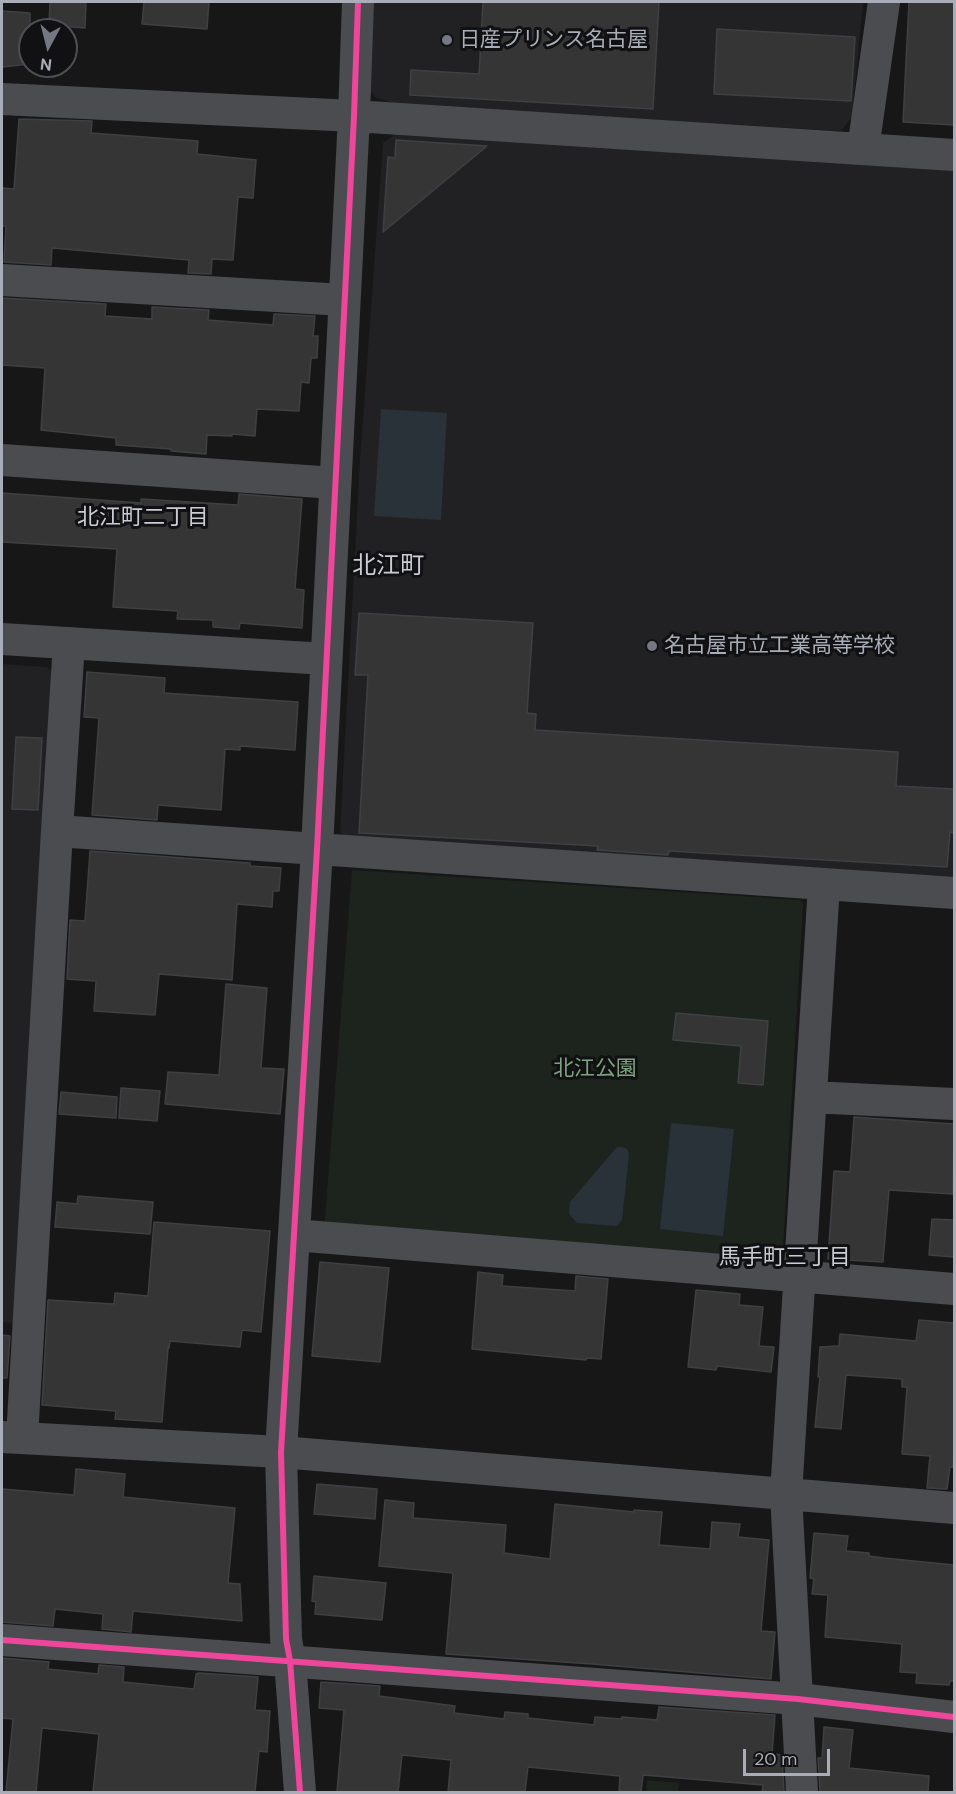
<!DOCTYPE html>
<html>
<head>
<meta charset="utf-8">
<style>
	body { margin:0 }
	#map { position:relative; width:956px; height:1794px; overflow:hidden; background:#171717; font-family:"DM Sans",sans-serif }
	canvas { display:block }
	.frame { position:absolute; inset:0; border:3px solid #a8adb8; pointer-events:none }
	.north { position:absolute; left:18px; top:18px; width:60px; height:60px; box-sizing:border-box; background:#111113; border:2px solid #4d4f55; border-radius:50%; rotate:187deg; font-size:16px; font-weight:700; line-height:24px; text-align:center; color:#a8adb8 }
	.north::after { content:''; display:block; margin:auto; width:21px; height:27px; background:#757880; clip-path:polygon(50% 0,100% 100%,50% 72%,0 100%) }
	.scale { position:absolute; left:743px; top:1749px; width:87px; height:27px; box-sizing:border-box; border:3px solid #a8adb8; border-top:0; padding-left:8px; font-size:18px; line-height:21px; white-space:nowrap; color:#a8adb8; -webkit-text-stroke:4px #111113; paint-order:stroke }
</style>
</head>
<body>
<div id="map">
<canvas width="956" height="1794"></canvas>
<div class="frame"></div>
<div class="north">N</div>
<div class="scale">20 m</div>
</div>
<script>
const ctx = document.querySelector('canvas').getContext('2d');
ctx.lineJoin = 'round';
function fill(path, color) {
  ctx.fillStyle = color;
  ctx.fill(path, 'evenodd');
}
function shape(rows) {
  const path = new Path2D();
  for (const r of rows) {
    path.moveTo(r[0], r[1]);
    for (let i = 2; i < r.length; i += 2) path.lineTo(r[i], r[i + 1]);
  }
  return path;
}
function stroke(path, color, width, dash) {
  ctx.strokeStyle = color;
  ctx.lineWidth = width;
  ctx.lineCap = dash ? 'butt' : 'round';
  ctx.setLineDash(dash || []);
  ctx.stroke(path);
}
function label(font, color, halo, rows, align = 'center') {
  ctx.font = font + ' "DM Sans","Noto Sans JP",sans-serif';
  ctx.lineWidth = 6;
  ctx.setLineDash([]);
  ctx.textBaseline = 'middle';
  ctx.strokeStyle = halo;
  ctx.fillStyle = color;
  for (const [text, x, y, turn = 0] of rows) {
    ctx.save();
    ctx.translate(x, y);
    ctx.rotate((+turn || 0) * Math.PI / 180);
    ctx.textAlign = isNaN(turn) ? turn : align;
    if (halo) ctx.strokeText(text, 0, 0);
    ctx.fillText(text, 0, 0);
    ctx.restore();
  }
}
fill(shape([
	[373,2,863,2,852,117,841,131,395,104,375,97,368,87],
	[394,135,954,165,954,878,349,843,340,832,360,460,383,143],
	[2,664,47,667,54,674,18,1323,2,1322]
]), '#212123');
fill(shape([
	[352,870,800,900,803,904,782,1266,324,1232],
	[647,1780,679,1783,678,1792,646,1792]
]), '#1d241e');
fill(shape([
	[381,409,447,413,441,520,374,516],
	[671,1123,734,1129,723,1236,660,1229],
	[617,1147,622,1147,627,1149,629,1154,622,1220,617,1226,577,1223,569,1214,570,1202]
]), '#2a3239');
const building = shape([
	[50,2,86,2,85,28,49,25,50,2],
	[144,2,209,2,207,29,142,24,144,2],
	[483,2,659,2,653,109,410,95,411,70,479,74,483,2],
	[909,2,954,2,954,125,903,122,909,2],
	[2,11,30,13,30,64,2,67,2,11],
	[717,29,855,37,851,101,714,94,717,29],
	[19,119,92,121,91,133,198,141,197,154,256,160,253,198,238,197,233,260,212,259,211,274,188,273,189,260,52,248,51,265,4,262,6,226,2,226,2,188,14,189,19,119],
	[396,140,487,146,383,232,388,157,395,158,396,140],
	[2,298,106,304,105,316,152,319,152,307,209,310,208,320,273,325,274,314,315,316,313,336,318,336,317,358,311,358,309,383,301,382,299,411,257,409,255,436,232,434,232,436,207,435,206,454,171,451,171,449,116,445,116,438,41,430,45,368,2,365,2,298],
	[2,493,141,503,141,499,238,505,239,494,302,499,295,589,304,590,302,628,240,623,239,629,213,627,213,620,177,619,178,611,113,607,117,549,2,542,2,493],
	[359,613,533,623,527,713,536,714,535,730,898,752,896,786,954,789,954,833,950,832,947,867,669,851,668,855,597,850,598,846,359,833,368,675,355,675,359,613],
	[87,672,165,678,164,693,298,702,295,750,240,746,240,750,225,749,221,810,158,805,157,820,92,815,99,718,84,717,87,672],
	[16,737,42,738,38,810,12,809,16,737],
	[90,851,250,863,250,866,281,868,279,891,273,891,272,907,237,904,232,980,159,974,155,1015,94,1011,96,981,67,979,70,920,85,921,90,851],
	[226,984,267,988,261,1068,284,1069,280,1114,165,1104,168,1072,219,1075,226,984],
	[676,1013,768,1021,763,1085,738,1083,741,1046,673,1040,676,1013],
	[121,1088,160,1091,157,1121,119,1118,121,1088],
	[61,1092,117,1097,116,1118,59,1114,61,1092],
	[854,1117,954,1124,953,1194,889,1190,883,1262,828,1259,834,1171,850,1172,854,1117],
	[78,1196,153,1202,150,1234,55,1227,57,1202,77,1204,78,1196],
	[932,1219,954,1220,954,1257,929,1255,932,1219],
	[154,1222,270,1231,261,1332,242,1330,240,1347,170,1341,169,1348,168,1348,162,1422,115,1419,116,1411,42,1405,48,1300,114,1304,115,1293,148,1296,154,1222],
	[320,1262,389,1268,380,1362,312,1356,320,1262],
	[478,1272,503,1275,502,1286,575,1291,576,1276,608,1279,601,1359,587,1358,586,1360,472,1349,478,1272],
	[696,1290,740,1294,739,1305,763,1307,759,1346,774,1347,771,1372,717,1366,716,1370,688,1367,696,1290],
	[919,1320,954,1323,954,1450,953,1467,950,1467,947,1489,927,1488,930,1456,902,1454,907,1387,902,1387,902,1379,846,1375,841,1429,815,1427,820,1377,818,1377,820,1347,839,1346,840,1334,916,1341,919,1320],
	[2,1335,10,1336,7,1378,2,1378,2,1335],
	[76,1469,125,1474,123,1497,235,1508,228,1583,240,1584,242,1621,133,1611,131,1632,102,1629,103,1614,55,1609,53,1626,2,1622,2,1489,74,1495,76,1469],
	[317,1484,377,1489,375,1519,314,1514,317,1484],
	[385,1500,414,1503,413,1518,506,1525,504,1553,550,1559,555,1504,634,1512,634,1510,662,1512,659,1545,710,1549,712,1522,740,1524,738,1537,769,1540,761,1631,775,1632,771,1679,592,1664,446,1654,453,1573,379,1566,385,1500],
	[814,1533,848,1536,846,1551,869,1553,869,1556,884,1558,954,1565,954,1681,950,1681,949,1685,916,1683,917,1673,900,1672,902,1644,825,1637,828,1595,812,1594,814,1579,810,1578,814,1533],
	[314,1576,386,1583,382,1620,315,1614,316,1602,312,1601,314,1576],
	[2,1658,49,1662,48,1669,98,1674,99,1665,124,1667,123,1682,194,1689,196,1674,199,1673,258,1677,255,1710,270,1711,267,1752,259,1751,255,1792,93,1792,99,1734,42,1728,36,1792,6,1792,13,1719,2,1718,2,1658],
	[321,1682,380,1686,379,1696,455,1706,454,1713,504,1719,505,1712,528,1714,528,1718,594,1725,595,1717,622,1719,622,1717,657,1720,659,1707,775,1715,772,1754,782,1755,784,1792,762,1792,763,1785,643,1775,641,1792,619,1792,620,1776,528,1767,525,1792,448,1792,451,1760,402,1755,398,1792,337,1792,344,1710,319,1708,321,1682],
	[824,1727,853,1730,849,1768,929,1776,928,1792,820,1792,818,1758,822,1758,824,1727]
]);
fill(building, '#353536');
stroke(building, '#3f4043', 1.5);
stroke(shape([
	[2,99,354,116,954,155],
	[863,149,884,2],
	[2,280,344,300],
	[2,460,335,483],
	[2,639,326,659],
	[57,831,954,893],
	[811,1097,954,1104],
	[294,1235,954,1289],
	[2,1437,281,1452,954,1508],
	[22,1438,57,831,69,643],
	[2,1640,798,1699,954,1717],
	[300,1792,290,1661,286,1639,281,1452,317,849,354,116,358,2],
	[802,1792,786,1494,824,885]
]), '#4b4c50', 32);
stroke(shape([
	[2,1640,798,1699,954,1717],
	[300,1792,290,1661,286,1639,281,1452,317,849,354,116,358,2]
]), '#ed469a', 6);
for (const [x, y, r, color] of [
	[447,40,6,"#757880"],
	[652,646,6,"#757880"]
]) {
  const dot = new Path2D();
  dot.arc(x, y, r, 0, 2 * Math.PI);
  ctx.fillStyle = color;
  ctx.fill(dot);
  stroke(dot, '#111113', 2);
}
label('21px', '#a8adb8', '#111113', [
	["日産プリンス名古屋",459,40],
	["名古屋市立工業高等学校",664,646]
], 'left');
label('21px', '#7fa381', '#111113', [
	["北江公園",595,1069]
]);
label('22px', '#c9ccd4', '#111113', [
	["北江町二丁目",143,518],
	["馬手町三丁目",785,1258]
]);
label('24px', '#c9ccd4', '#111113', [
	["北江町",388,567]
]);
</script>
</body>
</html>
